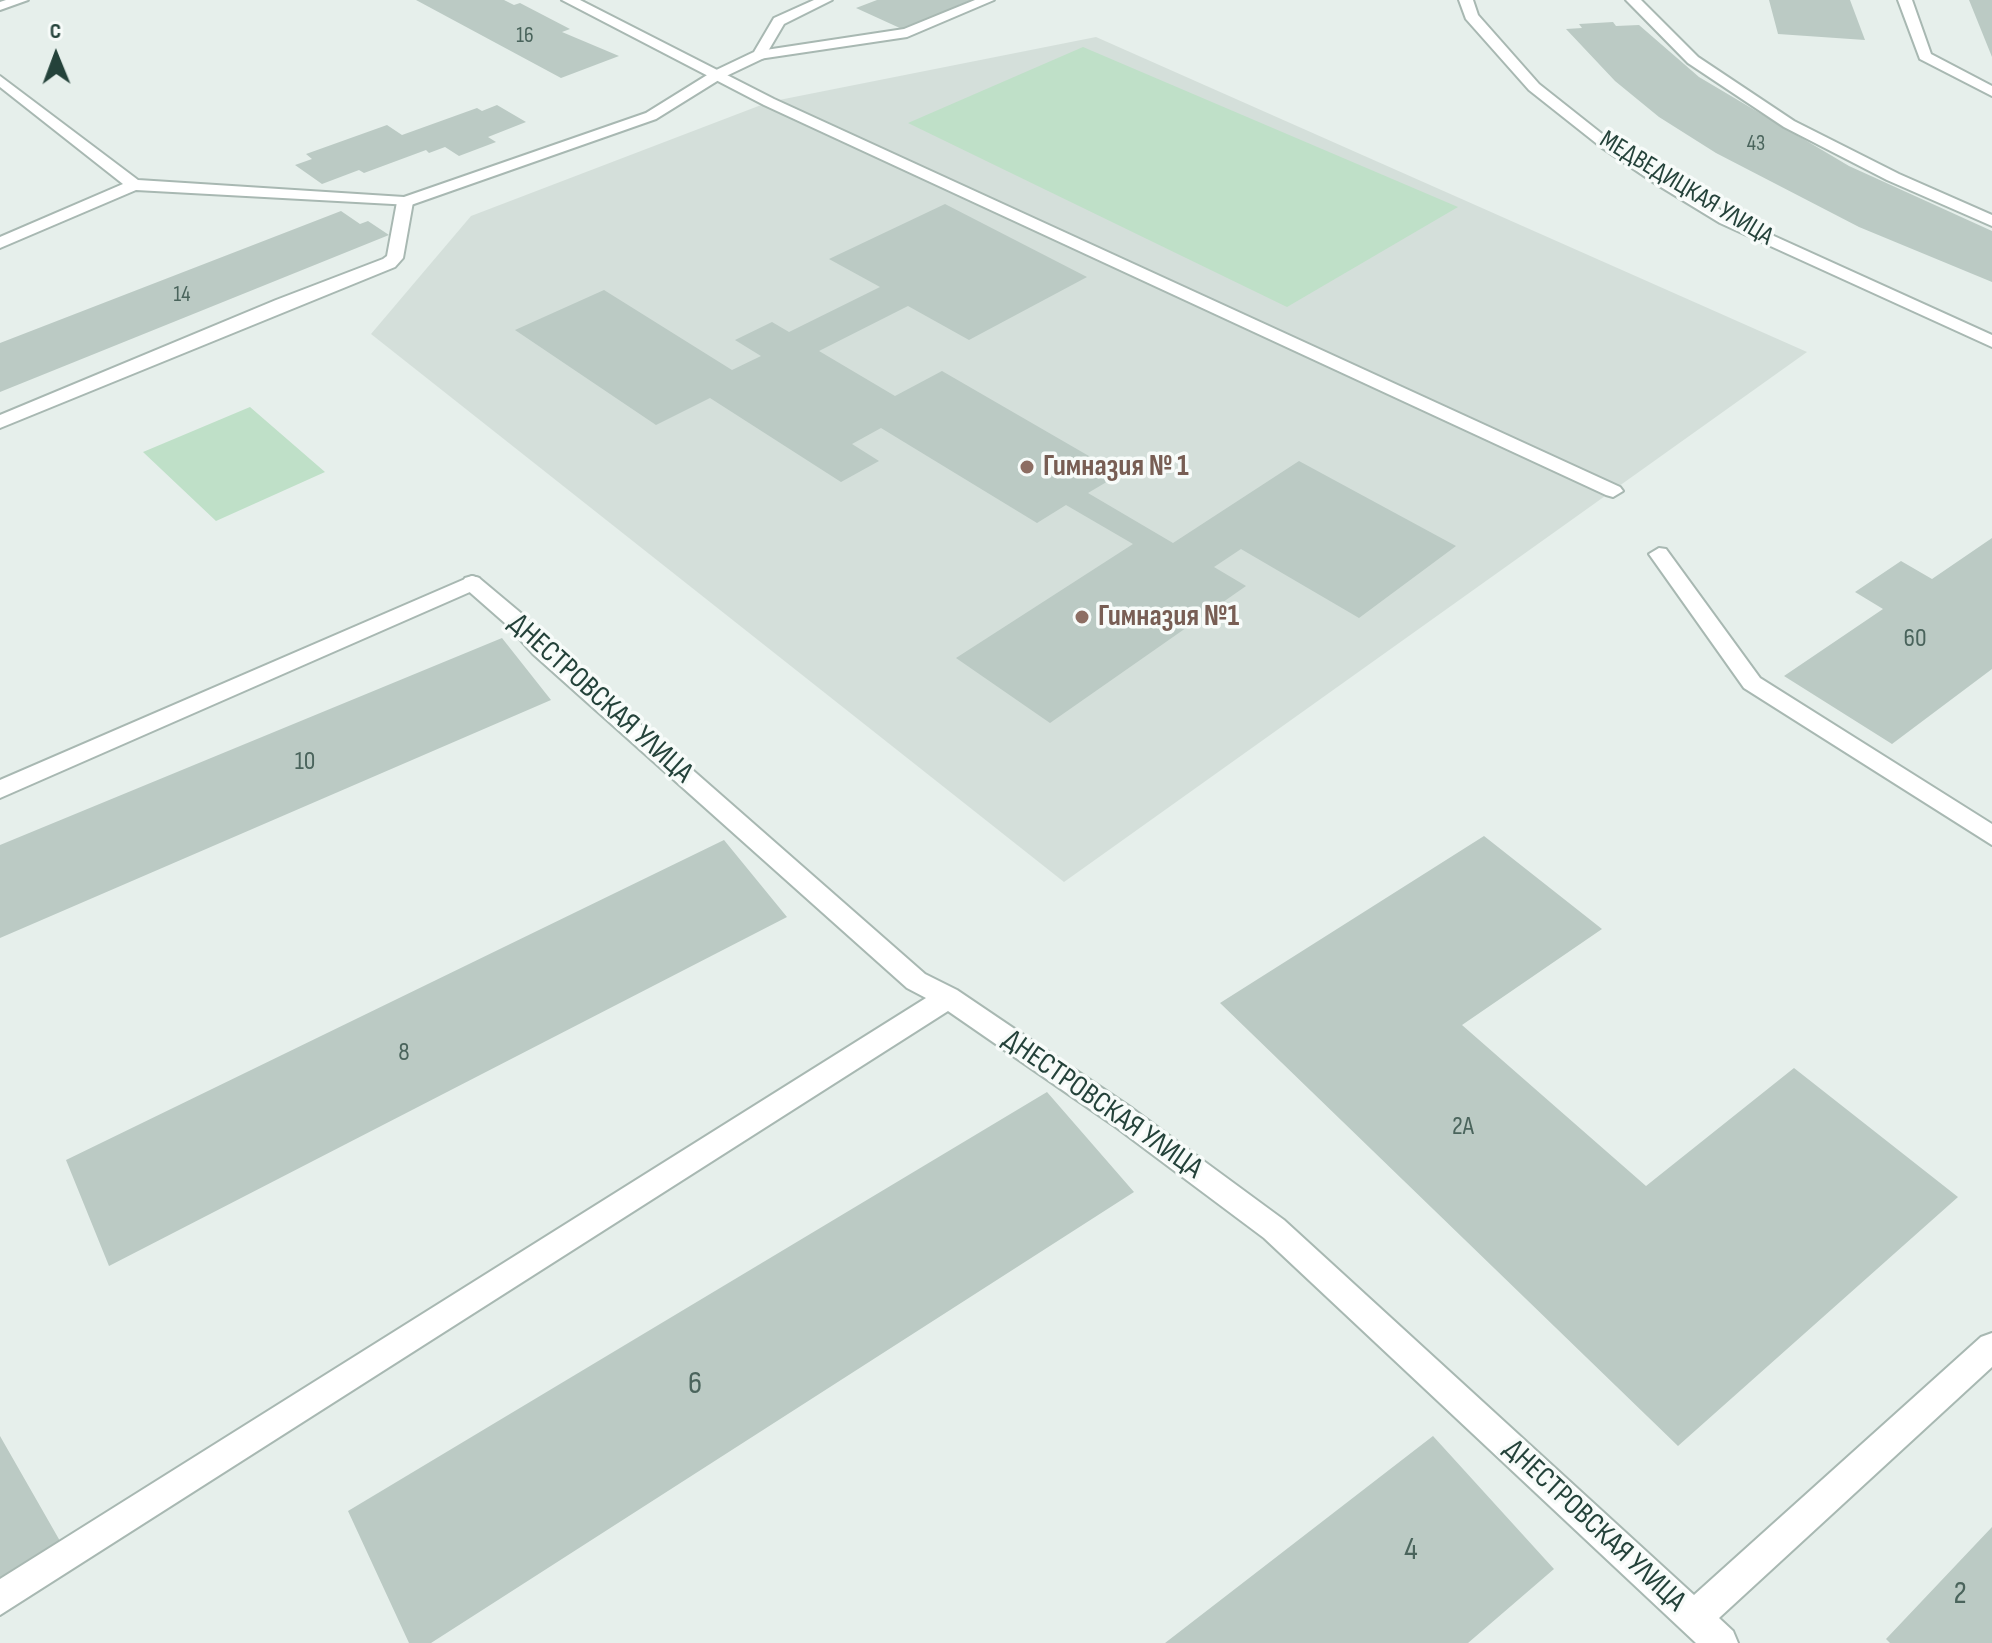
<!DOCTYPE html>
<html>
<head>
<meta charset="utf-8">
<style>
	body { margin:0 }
	#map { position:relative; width:1992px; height:1643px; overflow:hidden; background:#e6efeb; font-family:"Sofia Sans Condensed",sans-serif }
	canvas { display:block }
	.north { position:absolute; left:16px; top:16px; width:80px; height:80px; -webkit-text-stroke:6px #f7fbf9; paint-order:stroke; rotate:359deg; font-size:22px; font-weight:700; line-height:32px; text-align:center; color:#24423a }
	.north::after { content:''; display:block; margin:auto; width:28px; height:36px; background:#24423a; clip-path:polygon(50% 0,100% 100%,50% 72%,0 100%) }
</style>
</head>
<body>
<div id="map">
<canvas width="1992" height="1643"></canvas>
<div class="north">С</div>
</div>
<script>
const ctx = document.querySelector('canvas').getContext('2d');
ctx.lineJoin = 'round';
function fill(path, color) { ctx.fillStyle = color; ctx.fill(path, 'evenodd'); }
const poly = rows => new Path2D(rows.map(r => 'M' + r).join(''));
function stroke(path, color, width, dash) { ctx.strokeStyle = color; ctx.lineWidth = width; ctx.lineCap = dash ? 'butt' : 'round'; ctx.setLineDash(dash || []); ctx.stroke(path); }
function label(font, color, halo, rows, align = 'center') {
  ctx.font = font + ' "Sofia Sans Condensed",sans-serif'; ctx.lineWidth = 7; ctx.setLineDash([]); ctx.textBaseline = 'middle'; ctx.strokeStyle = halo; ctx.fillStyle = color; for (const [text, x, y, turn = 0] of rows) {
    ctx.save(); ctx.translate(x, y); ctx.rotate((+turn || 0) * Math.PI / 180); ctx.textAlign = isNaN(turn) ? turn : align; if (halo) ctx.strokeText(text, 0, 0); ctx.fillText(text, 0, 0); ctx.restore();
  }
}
fill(poly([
	[1096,37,1807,352,1064,882,371,334,471,216,769,102]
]), '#d4dfda');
fill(poly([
	[1083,47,1458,207,1287,307,908,123],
	[250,407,325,472,216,521,143,452]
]), '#bfe0c8');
fill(poly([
	[416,0,504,0,514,5,520,3,570,29,562,32,619,56,561,78],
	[877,0,971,0,902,29,856,8],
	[1769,0,1850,0,1865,40,1778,34],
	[1969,0,1992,0,1992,57],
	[1613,22,1616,26,1639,25,1699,77,1849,166,1992,231,1992,282,1859,227,1716,153,1659,117,1615,81,1566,29,1582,28,1579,24],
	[497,105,526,122,488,137,496,142,459,156,445,147,429,153,426,150,364,173,359,170,322,184,295,165,312,159,306,154,387,125,402,135,477,108,482,111],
	[945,204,1087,277,969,340,908,306,819,351,895,396,942,371,1120,474,1088,493,1173,543,1299,461,1456,546,1359,618,1241,549,1214,567,1246,586,1050,723,956,658,1133,544,1066,505,1037,523,881,428,852,444,879,461,841,482,710,398,656,425,515,330,604,290,732,370,761,356,735,340,772,322,789,332,880,287,829,259],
	[341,211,360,224,368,221,389,235,0,392,0,343],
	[1992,538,1992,669,1892,744,1784,676,1883,609,1855,592,1901,561,1932,579],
	[502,638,551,700,0,938,0,845],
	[1484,836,1602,929,1462,1025,1646,1186,1794,1068,1958,1197,1678,1446,1220,1003],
	[724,840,787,917,109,1266,66,1160],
	[1047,1092,1134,1192,431,1643,409,1643,348,1511],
	[0,1436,60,1541,0,1584],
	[1433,1436,1554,1569,1468,1643,1165,1643],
	[1992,1527,1992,1643,1890,1643,1886,1639]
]), '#bbcac4');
const lane = poly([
	[562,0,580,0,774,99,1620,487,1623,491,1613,497,1606,495,764,105,562,0],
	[975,0,994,0,907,37,759,59,752,55,759,51,904,29,975,0],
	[405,197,413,202,403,258,395,267,0,428,0,415,276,300,383,259,387,256,397,202,405,197],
	[1659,548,1666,549,1760,678,1992,824,1992,845,1744,688,1649,554,1659,548],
	[472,576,479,578,482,583,479,588,0,798,0,780,472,576]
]);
const street = poly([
	[6,0,28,0,0,10,0,2,6,0],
	[814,0,832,0,784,24,764,58,722,78,656,119,411,205,136,190,0,248,0,237,123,184,0,87,0,76,138,180,404,197,646,113,712,72,754,52,774,18,814,0],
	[1459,0,1473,0,1478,15,1539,84,1611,141,1668,178,1732,217,1992,335,1992,347,1720,223,1656,184,1601,147,1529,90,1466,19,1459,0],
	[1626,0,1641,0,1698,57,1794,121,1899,174,1992,215,1992,226,1887,180,1784,127,1688,63,1626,0],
	[1898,0,1912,0,1931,54,1992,86,1992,96,1920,59,1898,0],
	[472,576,479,578,522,614,549,644,925,974,957,990,1133,1109,1284,1220,1694,1595,1981,1337,1992,1333,1992,1367,1719,1618,1733,1631,1738,1643,1696,1643,1264,1238,1113,1125,948,1011,0,1615,0,1579,926,998,907,988,533,654,506,624,465,588,462,583,465,578,472,576]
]);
stroke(lane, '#a8b8b2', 4);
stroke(street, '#a8b8b2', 4);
fill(lane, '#fff');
fill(street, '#fff');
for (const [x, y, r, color] of [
	[1027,467,8,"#8d6e63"],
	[1082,617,8,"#8d6e63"]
]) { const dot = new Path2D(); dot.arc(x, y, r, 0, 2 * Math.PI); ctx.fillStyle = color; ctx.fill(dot); stroke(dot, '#f7fbf9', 3); }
label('22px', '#4a645c', null, [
	["16",525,36],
	["43",1756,144],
	["14",182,295]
]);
label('26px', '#24423a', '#f7fbf9', [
	["МЕДВЕДИЦКАЯ УЛИЦА",1686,189,31]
]);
label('26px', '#4a645c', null, [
	["60",1915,639],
	["10",305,762],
	["8",404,1053],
	["2А",1463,1127]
]);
label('bold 30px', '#785e54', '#f7fbf9', [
	["Гимназия № 1",1043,467],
	["Гимназия №1",1098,617]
], 'left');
label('30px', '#24423a', '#f7fbf9', [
	["ДНЕСТРОВСКАЯ УЛИЦА",600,699,42],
	["ДНЕСТРОВСКАЯ УЛИЦА",1102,1105,35],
	["ДНЕСТРОВСКАЯ УЛИЦА",1594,1526,43]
]);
label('32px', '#4a645c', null, [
	["6",695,1385],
	["4",1411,1551],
	["2",1960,1595]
]);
</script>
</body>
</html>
